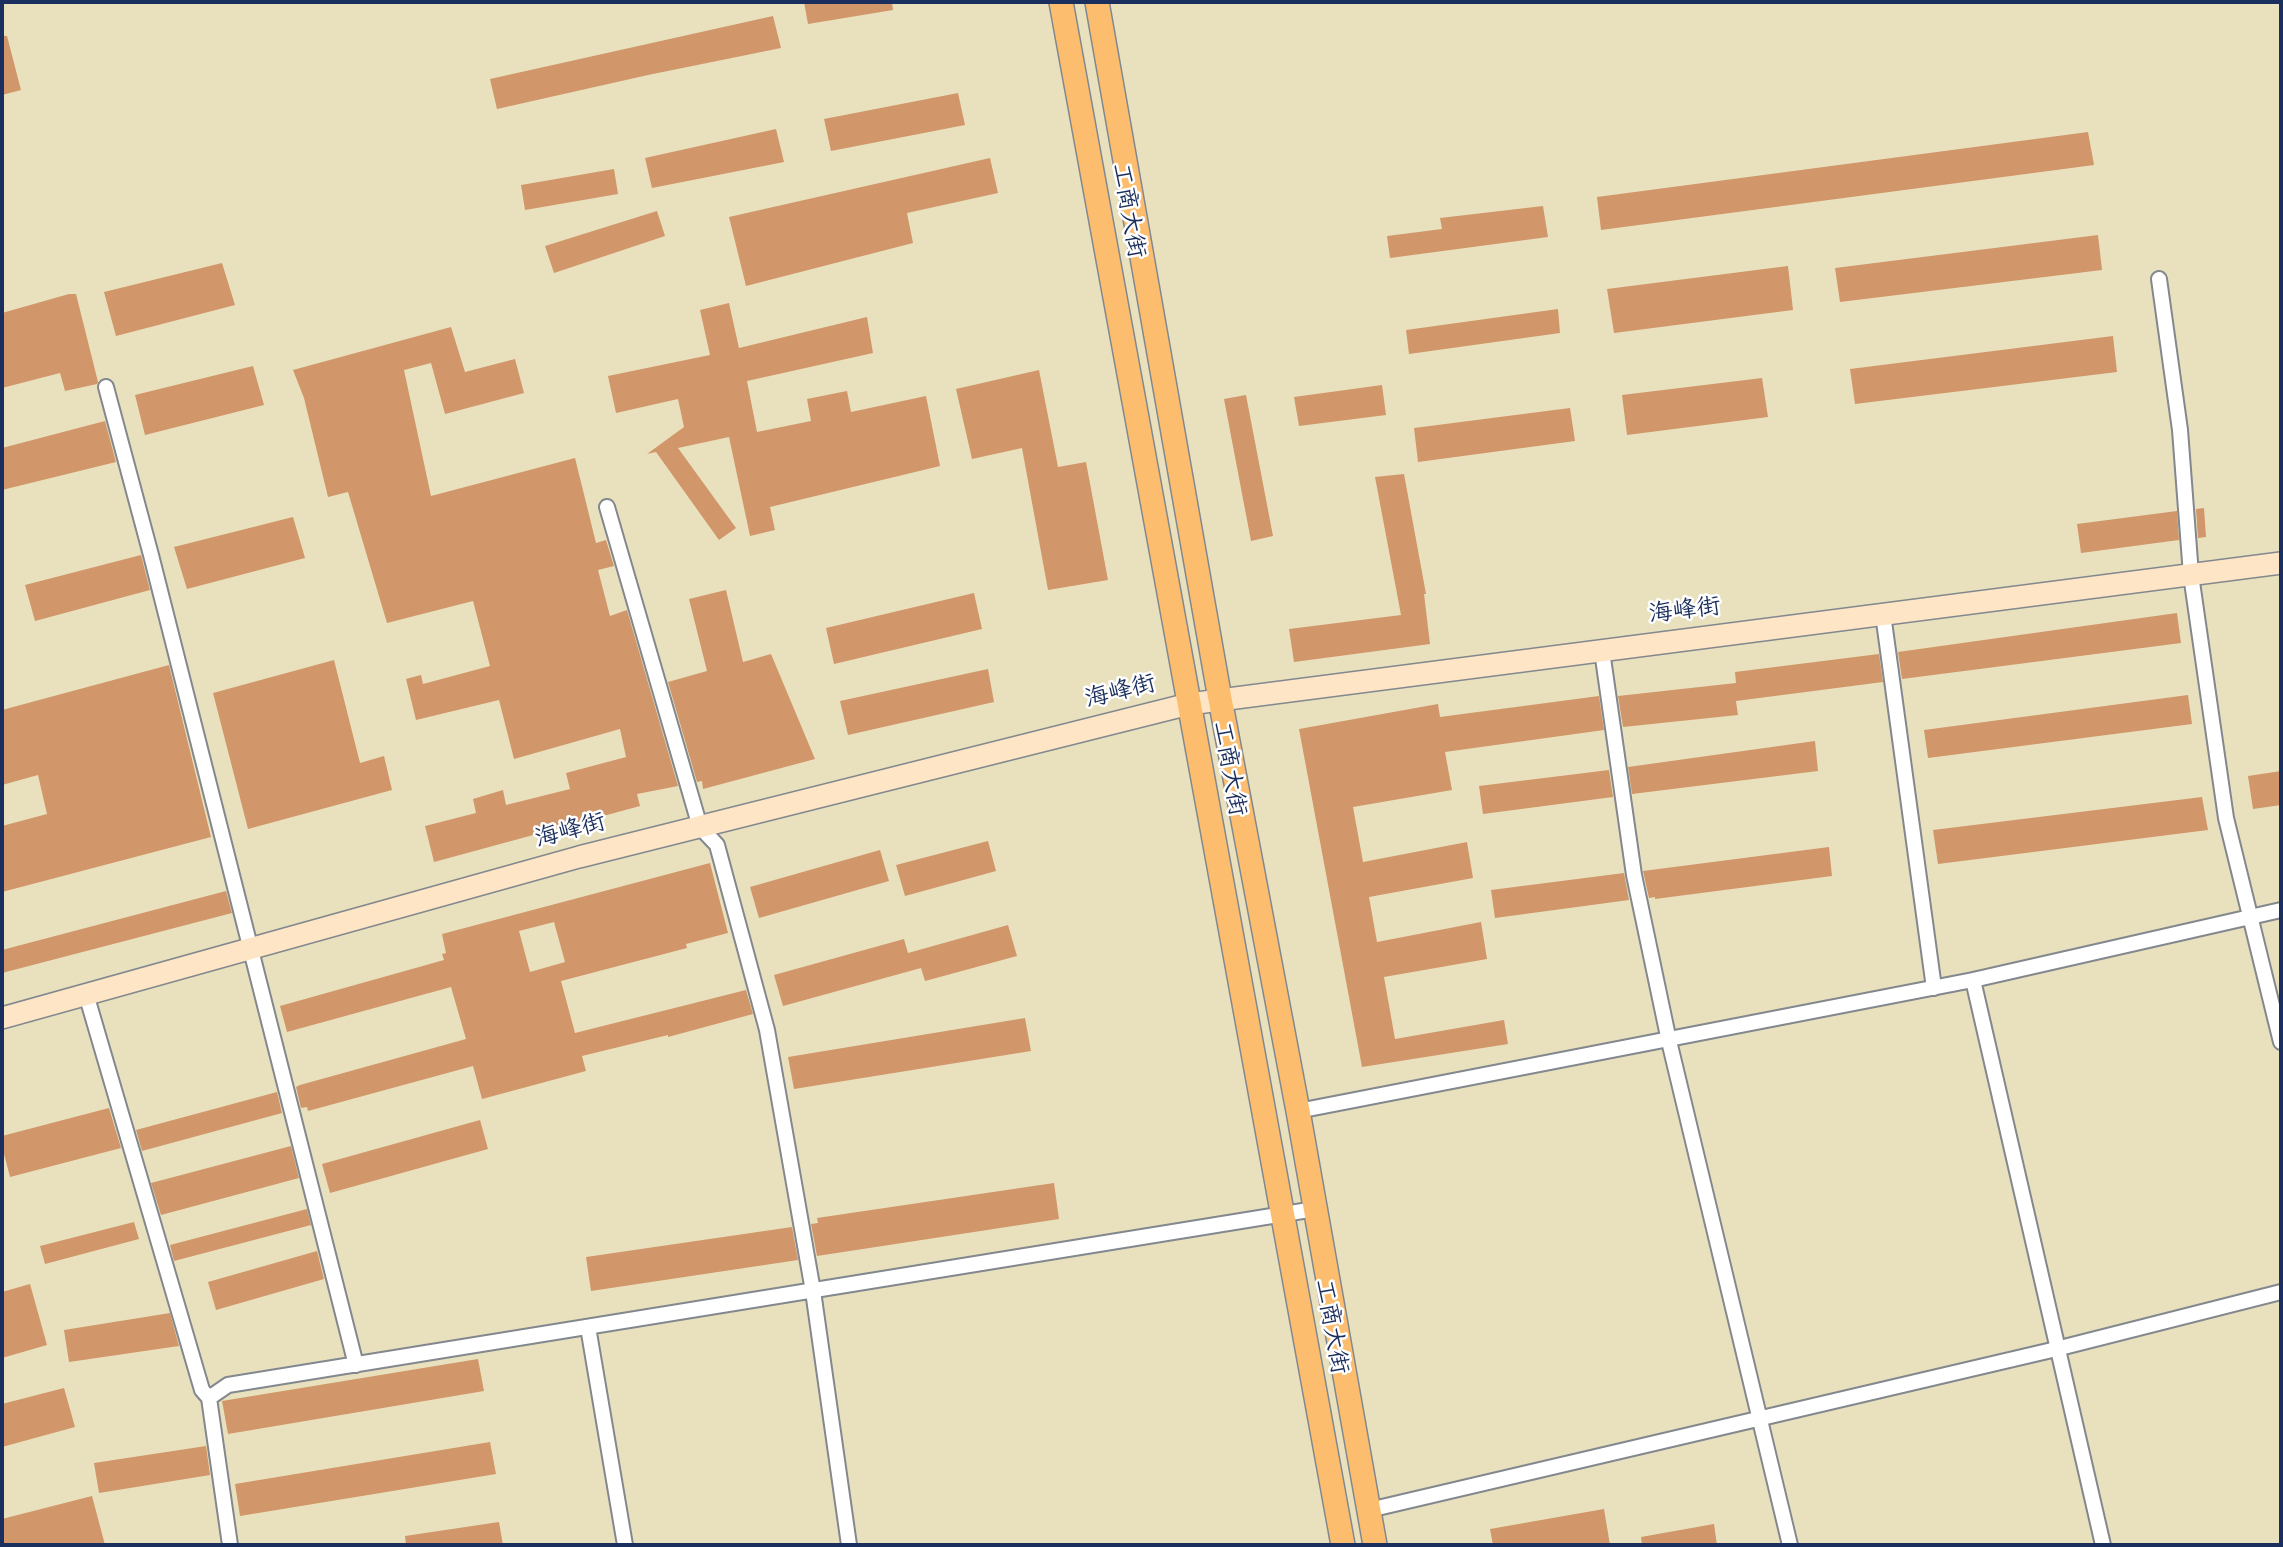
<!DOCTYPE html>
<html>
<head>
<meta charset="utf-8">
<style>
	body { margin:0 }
	#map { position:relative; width:2283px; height:1547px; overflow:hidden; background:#e9e1be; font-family:"Indie Flower",sans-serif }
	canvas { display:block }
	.frame { position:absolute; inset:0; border:4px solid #1b2f5e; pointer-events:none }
</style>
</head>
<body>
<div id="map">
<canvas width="2283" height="1547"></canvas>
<div class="frame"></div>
</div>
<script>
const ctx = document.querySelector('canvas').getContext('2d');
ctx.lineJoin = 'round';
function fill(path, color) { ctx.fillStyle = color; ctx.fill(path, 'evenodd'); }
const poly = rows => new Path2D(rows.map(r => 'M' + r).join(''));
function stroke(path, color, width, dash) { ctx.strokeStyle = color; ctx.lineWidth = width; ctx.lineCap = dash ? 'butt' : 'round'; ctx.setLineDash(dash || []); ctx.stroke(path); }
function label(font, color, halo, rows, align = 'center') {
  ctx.font = font + ' "Indie Flower","LXGW WenKai TC",sans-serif'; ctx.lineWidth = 5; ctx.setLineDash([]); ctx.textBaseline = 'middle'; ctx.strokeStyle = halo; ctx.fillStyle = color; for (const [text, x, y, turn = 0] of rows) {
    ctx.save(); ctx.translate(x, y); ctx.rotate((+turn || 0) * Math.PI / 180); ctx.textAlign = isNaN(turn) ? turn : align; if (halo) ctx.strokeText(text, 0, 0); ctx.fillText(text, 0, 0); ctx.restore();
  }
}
fill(poly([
	[804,2,892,2,893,10,808,24],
	[773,16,781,48,648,75,497,109,490,79],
	[2,36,7,36,21,90,2,95],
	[958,93,965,125,831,151,824,119],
	[776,129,784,162,652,188,645,158],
	[2088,132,2094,165,1601,230,1597,197],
	[990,158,998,193,907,213,913,243,746,286,729,217],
	[614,169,618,194,525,210,521,185],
	[1543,206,1548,237,1390,258,1387,236,1442,229,1440,218],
	[657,211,665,236,554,273,545,246],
	[2098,235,2102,270,1840,302,1835,268],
	[222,263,235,305,116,336,104,292],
	[1788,266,1793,310,1614,333,1607,289],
	[69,294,76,294,98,382,97,384,65,391,60,373,2,388,2,313],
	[729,303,739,348,867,317,873,353,747,381,757,432,811,421,807,399,847,391,851,412,926,396,940,466,770,507,775,530,750,536,729,437,678,448,736,528,719,540,656,452,647,454,684,427,678,399,616,413,608,376,710,355,700,310],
	[1558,309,1560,333,1409,354,1406,330],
	[451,327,465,372,515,359,524,393,445,414,431,363,404,370,431,496,575,458,596,543,606,540,614,566,598,570,610,616,627,610,678,786,637,794,640,806,434,862,425,826,476,813,473,799,503,790,506,805,570,789,566,773,626,757,620,729,514,759,499,700,416,720,406,679,421,675,423,684,490,666,473,601,387,623,348,492,328,497,304,398,293,370],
	[2113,336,2117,372,1855,404,1850,369],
	[253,366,264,405,145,435,135,395],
	[1039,370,1058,467,1086,462,1108,580,1048,590,1022,448,972,459,956,389],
	[1762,378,1768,417,1627,435,1622,395],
	[1382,385,1386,415,1299,426,1294,397],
	[1246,395,1273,536,1251,541,1224,399],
	[1570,408,1575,441,1418,462,1414,428],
	[105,421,116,462,2,490,2,448],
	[1404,474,1426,594,1424,594,1430,644,1294,662,1289,629,1401,615,1375,477],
	[2204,508,2206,537,2198,538,2196,509],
	[2177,511,2179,540,2081,553,2077,524],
	[293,517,305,558,187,589,174,547],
	[141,555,150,590,35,621,25,585],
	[726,590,743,662,771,654,815,759,703,789,702,781,697,782,668,682,707,671,689,599],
	[974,593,982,629,834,664,826,628],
	[2177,613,2181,643,1902,679,1898,652],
	[1879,654,1883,682,1736,701,1738,715,1623,727,1618,696,1736,683,1735,672],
	[334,660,360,763,384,756,392,790,248,829,213,693],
	[169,665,211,837,2,892,2,826,47,814,38,775,2,785,2,710],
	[988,669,994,702,848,735,840,701],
	[2188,695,2192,724,1928,758,1924,730],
	[1599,696,1604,730,1445,752,1452,790,1353,807,1363,862,1467,842,1473,878,1369,897,1377,942,1481,922,1487,959,1384,977,1395,1039,1504,1020,1508,1044,1362,1067,1299,729,1438,704,1440,717],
	[1815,741,1818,771,1632,794,1628,767],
	[1609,770,1613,797,1483,814,1479,786],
	[2281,771,2281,805,2253,809,2248,776],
	[2202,797,2208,830,1938,864,1933,830],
	[988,841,996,871,905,896,896,865],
	[1829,847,1832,876,1655,899,1655,897,1649,898,1643,871],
	[880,850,889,881,759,918,750,887],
	[710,863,728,933,686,944,687,948,561,981,575,1033,746,990,753,1014,668,1037,668,1035,582,1056,586,1071,482,1099,473,1066,308,1111,307,1107,301,1108,296,1087,300,1085,466,1039,451,987,287,1032,280,1006,444,960,442,954,446,953,442,934],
	[554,922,565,962,530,972,519,931],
	[1624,873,1629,900,1495,918,1491,890],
	[226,891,232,913,2,973,2,950],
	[1008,925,1017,956,925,981,921,968,783,1006,774,975,904,939,908,953],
	[1025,1018,1031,1051,794,1089,788,1057],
	[277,1092,282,1113,142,1151,136,1130],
	[109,1108,121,1148,10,1177,2,1146,2,1136],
	[480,1120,488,1149,330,1193,322,1164],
	[291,1146,299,1178,161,1215,151,1183],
	[1054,1183,1059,1219,817,1256,811,1224,818,1223,817,1218],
	[307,1209,311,1225,174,1261,170,1245],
	[134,1222,139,1239,45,1264,40,1246],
	[792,1227,798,1260,591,1291,586,1257],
	[317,1251,324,1279,216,1310,208,1282],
	[30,1284,47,1345,2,1358,2,1292],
	[170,1313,179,1346,69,1362,64,1330],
	[478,1359,484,1391,228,1434,222,1401],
	[64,1388,75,1427,2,1447,2,1404],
	[490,1442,496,1474,240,1516,235,1484],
	[206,1446,210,1475,99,1493,94,1463],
	[92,1496,105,1545,2,1545,2,1519],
	[1604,1509,1610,1545,1493,1545,1490,1529],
	[499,1522,503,1545,406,1545,405,1536],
	[1714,1524,1717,1545,1642,1545,1641,1537]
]), '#d19669');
const street = poly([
	[2159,279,2180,430,2191,575,2226,818,2281,1042],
	[106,387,151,555,356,1365],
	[607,507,700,827,717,845,767,1030,813,1291,849,1545],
	[1883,614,1934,988],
	[1602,651,1634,875,1669,1041,1790,1545],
	[1973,980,2103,1545],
	[86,994,202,1390,209,1398,230,1545],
	[1298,1111,1973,980,2281,910],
	[588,1327,625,1545],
	[209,1398,228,1385,1315,1209],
	[1369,1510,2052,1350,2281,1292]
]);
const secondary = poly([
	[2,1018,579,857,1189,704,2281,563]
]);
const primary = poly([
	[1061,2,1343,1545],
	[1097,2,1220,699,1298,1111,1375,1545]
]);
stroke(street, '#82888e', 18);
stroke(secondary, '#82888e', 24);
stroke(primary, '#82888e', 26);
stroke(street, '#fff', 14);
stroke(secondary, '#fee5c5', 21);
stroke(primary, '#fcbd6e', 23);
label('24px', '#1b2f5e', '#fff', [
	["工商大街",1126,211,80],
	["海峰街",1685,613,-7],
	["海峰街",1121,694,-14],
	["工商大街",1227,769,80],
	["海峰街",571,833,-15],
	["工商大街",1329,1327,80]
]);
</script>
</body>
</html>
